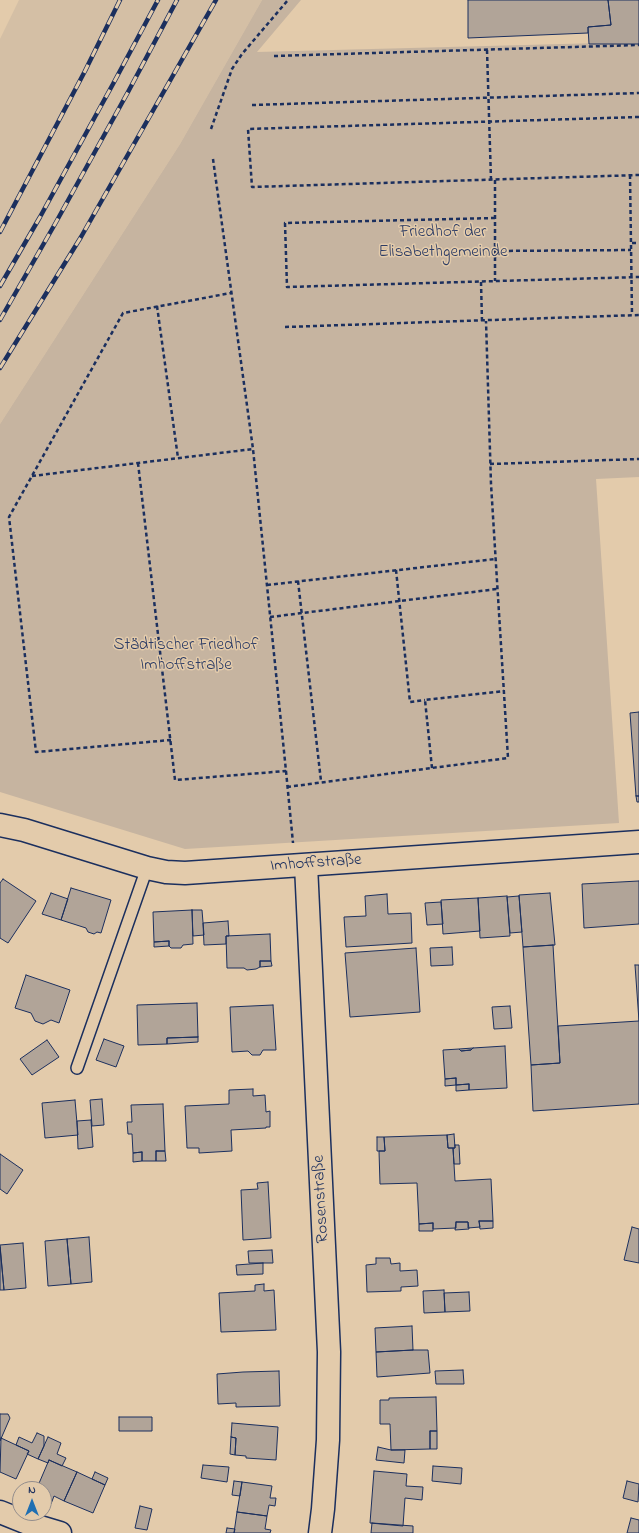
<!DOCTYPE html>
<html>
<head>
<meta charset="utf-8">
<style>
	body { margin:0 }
	#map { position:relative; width:639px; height:1533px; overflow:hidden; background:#e3cbab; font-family:"Indie Flower",sans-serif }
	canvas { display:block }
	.north { position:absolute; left:12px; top:1481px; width:40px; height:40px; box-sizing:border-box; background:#e3cbab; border:1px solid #938d8c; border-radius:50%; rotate:0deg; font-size:11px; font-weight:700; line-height:16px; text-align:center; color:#1b2f5e }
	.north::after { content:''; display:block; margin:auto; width:14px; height:18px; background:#1f6fb2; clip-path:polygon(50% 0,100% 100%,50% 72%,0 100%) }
</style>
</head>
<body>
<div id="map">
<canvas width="639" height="1533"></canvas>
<div class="north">N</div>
</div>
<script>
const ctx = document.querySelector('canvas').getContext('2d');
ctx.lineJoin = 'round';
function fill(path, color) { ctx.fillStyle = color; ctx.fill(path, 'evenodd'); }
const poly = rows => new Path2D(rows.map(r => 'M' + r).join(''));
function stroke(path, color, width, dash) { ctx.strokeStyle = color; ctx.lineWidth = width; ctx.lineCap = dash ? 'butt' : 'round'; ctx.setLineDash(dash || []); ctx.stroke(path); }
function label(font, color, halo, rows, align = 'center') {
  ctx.font = font + ' "Indie Flower",sans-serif'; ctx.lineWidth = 3; ctx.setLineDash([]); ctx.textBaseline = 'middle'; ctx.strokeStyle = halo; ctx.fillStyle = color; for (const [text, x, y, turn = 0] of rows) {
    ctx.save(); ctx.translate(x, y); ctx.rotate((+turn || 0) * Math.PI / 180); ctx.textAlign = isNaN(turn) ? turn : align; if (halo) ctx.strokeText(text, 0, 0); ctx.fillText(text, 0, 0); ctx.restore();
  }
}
fill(poly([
	[19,0,262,0,180,144,0,424,0,39]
]), '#d4bfa5');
fill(poly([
	[262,0,301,0,257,52,639,42,639,477,596,479,619,823,185,849,0,792,0,424,180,144]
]), '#c6b4a0');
const building = poly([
	[468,0,608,0,611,25,588,27,588,33,468,38,468,0],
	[608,0,639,0,639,44,589,44,588,27,611,25,608,0],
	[639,712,639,796,636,796,630,713,639,712],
	[636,796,639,796,639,802,637,802,636,796],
	[3,879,36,901,8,943,0,938,0,883,3,879],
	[639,881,639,924,584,928,582,884,639,881],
	[71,888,111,900,101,933,97,932,94,934,88,932,86,928,61,920,71,888],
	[51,893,68,899,61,920,42,914,51,893],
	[550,893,555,945,523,947,519,895,550,893],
	[387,894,388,914,411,913,412,943,346,947,344,917,366,916,365,896,387,894],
	[507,896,510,936,480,938,478,898,507,896],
	[519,896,522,932,510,933,507,897,519,896],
	[478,898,480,931,443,934,441,900,478,898],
	[441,902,443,924,427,925,425,903,441,902],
	[192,910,193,944,183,945,181,948,171,948,169,946,169,941,154,942,153,912,192,910],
	[192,910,202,910,204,935,193,936,192,910],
	[228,921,229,936,226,936,226,944,204,945,203,923,228,921],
	[270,934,271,961,260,961,260,967,256,969,247,970,244,968,227,968,226,936,270,934],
	[169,941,169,946,154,947,154,942,169,941],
	[553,945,560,1063,531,1065,523,947,553,945],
	[452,947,453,965,431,966,430,948,452,947],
	[416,948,420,1012,350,1017,345,953,416,948],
	[260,961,271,961,272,966,260,967,260,961],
	[635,965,639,965,639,1104,533,1111,531,1065,560,1063,558,1026,639,1021,635,965],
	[26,975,70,990,59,1023,51,1020,43,1024,35,1021,31,1013,15,1008,26,975],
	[197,1003,198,1037,167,1038,167,1044,138,1045,137,1005,197,1003],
	[273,1005,276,1050,263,1050,260,1055,252,1055,248,1051,232,1052,230,1007,273,1005],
	[510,1006,512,1028,494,1029,492,1007,510,1006],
	[198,1037,198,1042,167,1044,167,1038,198,1037],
	[104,1039,124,1046,116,1067,96,1060,104,1039],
	[47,1040,59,1057,32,1075,20,1059,47,1040],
	[505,1046,507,1088,469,1090,469,1084,456,1085,456,1078,445,1079,443,1050,459,1049,461,1051,471,1050,473,1048,505,1046],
	[473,1048,471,1050,461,1051,459,1049,473,1048],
	[456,1078,456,1085,445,1086,445,1079,456,1078],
	[469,1084,469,1090,456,1091,456,1085,469,1084],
	[253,1089,253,1096,265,1095,266,1112,270,1111,270,1127,266,1127,266,1128,231,1130,232,1151,199,1153,199,1148,187,1148,185,1106,229,1104,229,1090,253,1089],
	[102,1099,104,1125,92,1126,90,1100,102,1099],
	[75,1100,78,1135,45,1138,42,1103,75,1100],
	[163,1104,165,1151,156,1151,156,1161,142,1161,142,1152,133,1153,132,1134,128,1134,127,1122,132,1122,131,1105,163,1104],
	[91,1120,93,1147,78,1149,77,1121,91,1120],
	[454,1134,455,1148,448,1148,447,1135,454,1134],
	[447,1135,448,1148,453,1148,455,1181,491,1179,493,1221,479,1221,480,1227,468,1228,468,1222,456,1222,456,1228,433,1229,433,1223,419,1224,417,1183,380,1184,379,1151,385,1151,384,1137,447,1135],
	[377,1137,384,1137,385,1151,377,1151,377,1137],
	[455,1145,459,1145,460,1164,454,1164,453,1148,455,1148,455,1145],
	[156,1151,165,1151,166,1161,156,1161,156,1151],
	[142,1152,142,1161,133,1162,133,1153,142,1152],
	[0,1154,23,1170,7,1194,0,1189,0,1154],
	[268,1182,271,1238,243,1240,241,1190,258,1189,257,1183,268,1182],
	[479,1221,493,1221,493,1228,480,1229,479,1221],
	[456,1222,468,1222,469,1229,455,1230,456,1222],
	[433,1223,433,1231,419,1231,419,1224,433,1223],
	[632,1227,639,1229,639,1263,624,1260,632,1227],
	[89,1237,92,1282,71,1284,67,1239,89,1237],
	[67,1239,71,1284,48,1286,45,1241,67,1239],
	[23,1243,26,1288,4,1290,0,1245,23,1243],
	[0,1247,4,1290,0,1290,0,1247],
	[272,1250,273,1263,249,1263,248,1251,272,1250],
	[376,1258,390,1258,391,1264,400,1263,400,1271,417,1270,418,1286,401,1287,401,1291,367,1292,366,1265,376,1264,376,1258],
	[263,1263,263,1274,237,1275,236,1265,263,1263],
	[264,1284,264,1291,274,1290,276,1330,221,1332,219,1293,255,1291,255,1285,264,1284],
	[444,1290,445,1312,424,1313,423,1291,444,1290],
	[469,1292,470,1311,445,1312,444,1293,469,1292],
	[412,1326,413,1350,376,1352,375,1328,412,1326],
	[413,1350,428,1350,430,1373,377,1377,376,1352,413,1350],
	[463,1370,464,1384,436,1384,435,1371,463,1370],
	[279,1371,280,1406,236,1407,236,1403,218,1404,217,1374,243,1372,279,1371],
	[436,1397,437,1431,430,1431,430,1449,391,1450,390,1424,380,1424,380,1400,389,1400,389,1398,436,1397],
	[0,1414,8,1414,10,1418,0,1441,0,1414],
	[119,1417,152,1417,152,1431,119,1431,119,1417],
	[232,1423,278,1427,276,1460,246,1458,246,1456,235,1455,236,1438,231,1437,232,1423],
	[430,1431,437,1431,437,1449,430,1449,430,1431],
	[37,1433,44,1436,44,1446,38,1459,27,1454,29,1451,16,1445,19,1437,32,1443,37,1433],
	[48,1437,61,1443,57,1454,66,1458,62,1466,49,1460,48,1463,38,1459,48,1437],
	[231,1437,236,1438,235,1455,230,1454,231,1437],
	[1,1438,29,1451,16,1479,0,1472,1,1438],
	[378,1447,391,1450,405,1450,404,1463,376,1460,378,1447],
	[49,1460,77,1472,64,1501,54,1496,51,1504,44,1500,47,1493,44,1492,44,1489,37,1488,49,1460],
	[203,1465,229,1467,227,1482,201,1478,203,1465],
	[433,1466,462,1468,461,1484,432,1481,433,1466],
	[374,1471,407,1474,406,1486,423,1487,422,1500,405,1498,403,1526,370,1523,374,1471],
	[77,1472,105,1485,93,1513,64,1501,77,1472],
	[95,1472,108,1478,105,1485,92,1479,95,1472],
	[234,1481,242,1482,240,1496,232,1495,234,1481],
	[627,1481,639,1484,638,1502,623,1498,627,1481],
	[242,1482,272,1486,270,1498,276,1498,275,1506,269,1505,267,1516,237,1512,242,1482],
	[140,1506,152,1509,147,1530,135,1528,140,1506],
	[237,1512,267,1516,265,1529,271,1530,270,1533,234,1533,237,1512],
	[631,1518,639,1520,639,1533,627,1533,631,1518],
	[372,1523,413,1526,413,1533,371,1533,372,1523],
	[227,1528,235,1529,234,1533,226,1533,227,1528]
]);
fill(building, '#b1a498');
stroke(building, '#1b2f5e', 1);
const lane = poly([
	[77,1068,147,868]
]);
const street = poly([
	[0,825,24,830,147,868,166,872,185,873,639,842],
	[306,865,329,1352,328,1440,323,1509,320,1533],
	[0,1512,30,1524,60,1533]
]);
stroke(lane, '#1b2f5e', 14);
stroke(street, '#1b2f5e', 25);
stroke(poly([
	[487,50,491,180],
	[274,56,639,45],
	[252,105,639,93],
	[639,117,248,129,252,187,639,175],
	[211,129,232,69,242,54,288,0],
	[630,175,632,315],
	[495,180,495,281],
	[495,218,285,223,287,287,639,277],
	[632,243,639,243],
	[495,251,631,250],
	[481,282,482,321],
	[157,306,178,458],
	[285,327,639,315],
	[138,463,175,780,286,771,253,449,213,159],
	[490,464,639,459],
	[32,476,253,449],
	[396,570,410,702,425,700],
	[298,581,321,781],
	[267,585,495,559],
	[270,617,497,589],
	[171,740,36,752,9,517,123,313,231,293],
	[432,768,425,700,504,691],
	[286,771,293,843],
	[287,787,508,758,491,484,486,321]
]), '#1b2f5e', 2.5, [4, 3]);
stroke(lane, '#e3cbab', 11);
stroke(street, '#e3cbab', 22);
const rail = poly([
	[0,232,85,71,120,0],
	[0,286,40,217,113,84,158,0],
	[0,320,55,224,128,92,177,0],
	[0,368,81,237,216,0]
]);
stroke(rail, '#1b2f5e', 4.5);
stroke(rail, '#e3cbab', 3, [9]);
label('17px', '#2c3c65', '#e3cbab', [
	["Friedhof der",443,233],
	["Elisabethgemeinde",443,253],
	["Städtischer Friedhof",186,646],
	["Imhoffstraße",186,666]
]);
label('17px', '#1b2f5e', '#e3cbab', [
	["Imhoffstraße",316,864,-4],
	["Rosenstraße",322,1199,-93]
]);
</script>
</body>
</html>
